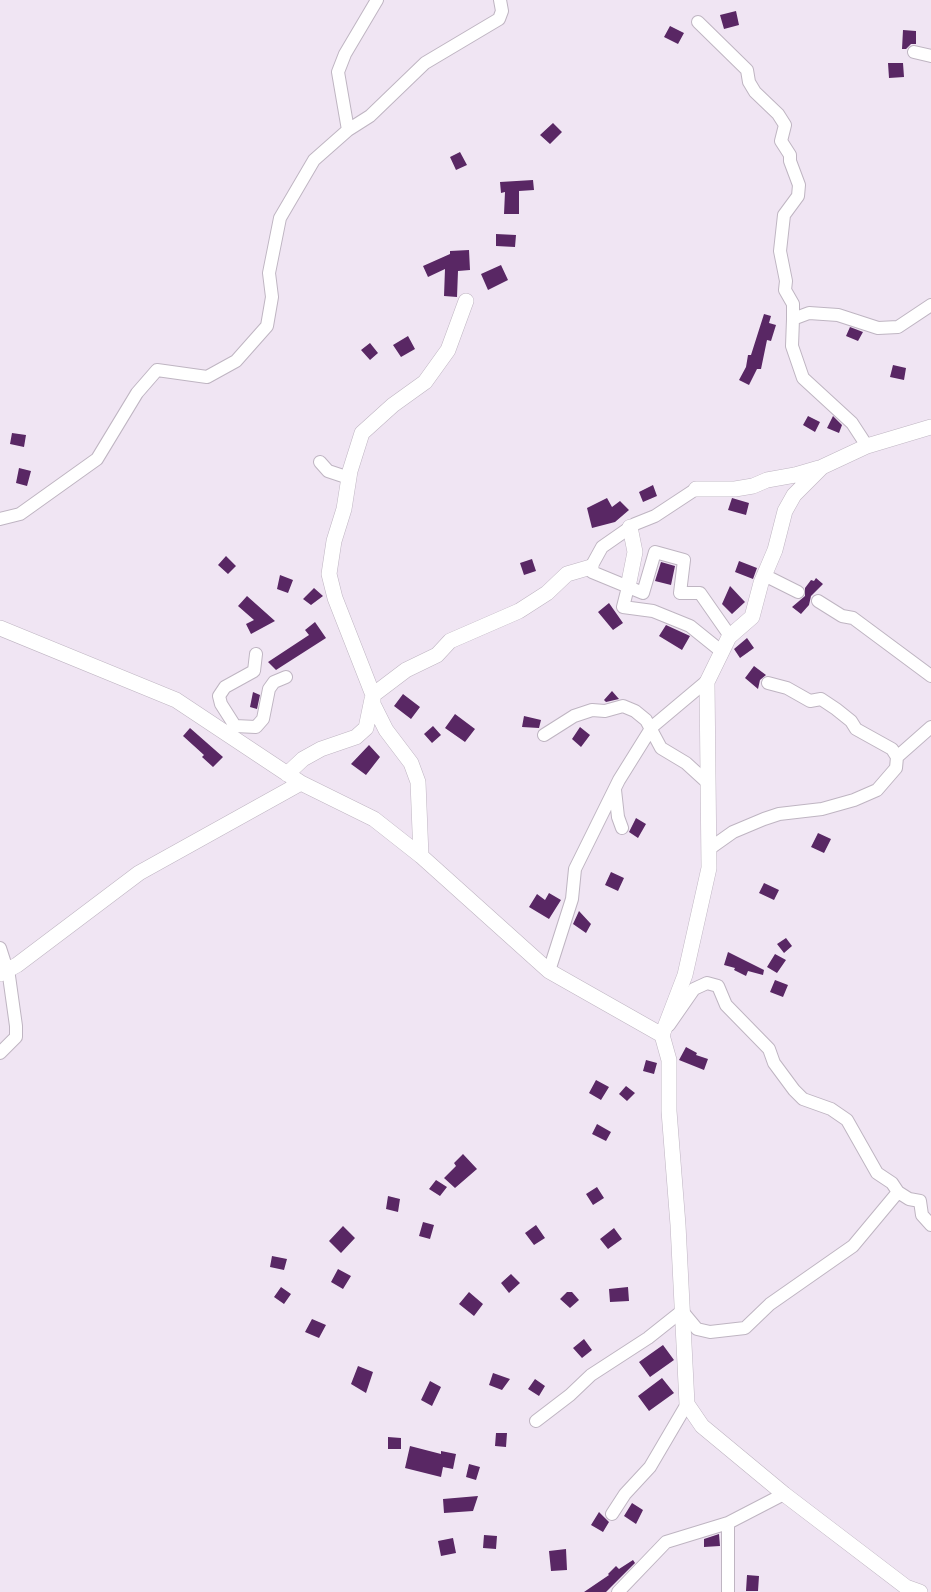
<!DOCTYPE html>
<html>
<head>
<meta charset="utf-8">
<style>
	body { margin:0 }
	canvas { display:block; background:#f0e5f3 }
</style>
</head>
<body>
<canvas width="931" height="1592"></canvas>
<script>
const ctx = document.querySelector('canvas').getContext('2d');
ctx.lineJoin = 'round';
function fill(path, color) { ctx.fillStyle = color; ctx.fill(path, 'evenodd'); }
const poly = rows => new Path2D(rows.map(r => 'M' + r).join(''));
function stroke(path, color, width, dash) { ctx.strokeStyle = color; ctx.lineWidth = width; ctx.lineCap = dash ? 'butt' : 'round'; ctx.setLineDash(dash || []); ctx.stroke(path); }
fill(poly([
	[736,11,739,25,724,29,720,15],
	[670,26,684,33,678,44,664,37],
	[903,30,916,31,916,44,911,44,906,49,902,49],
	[888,63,903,63,904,77,889,78],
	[553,123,562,132,550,144,540,135],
	[460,152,467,165,456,170,450,157],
	[533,180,534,190,519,191,519,214,504,214,505,192,501,193,500,182],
	[496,234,516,235,515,247,496,246],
	[469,250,470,270,458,271,457,297,444,296,445,269,428,277,423,266,450,254,450,251],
	[501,265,508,280,488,290,481,274],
	[764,314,771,316,769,323,776,325,771,341,767,340,761,369,757,369,749,385,739,380,746,367,748,355,751,355],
	[850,327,863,332,858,341,846,336],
	[408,336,415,349,401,357,393,345],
	[370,343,378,353,370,360,361,350],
	[893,365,906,368,904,380,890,377],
	[808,416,820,422,815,432,803,425],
	[833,416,842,425,839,433,827,428],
	[12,433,26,435,24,447,10,444],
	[19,468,31,471,27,486,16,483],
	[653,485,657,496,643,502,639,492],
	[607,498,612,507,620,501,629,510,615,522,592,528,587,508],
	[732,498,749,503,746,515,728,510],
	[226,556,236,566,228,574,218,565],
	[532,559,536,571,524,575,520,563],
	[739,561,757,568,753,579,735,572],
	[661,562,675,566,671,585,655,581],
	[280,575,293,580,288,593,277,589],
	[816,578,823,584,811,596,809,605,801,614,792,607,805,596,805,588,811,580,814,581],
	[730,586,745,602,732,614,722,604],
	[314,588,323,596,311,605,303,599],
	[247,596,275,621,251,634,246,624,254,620,238,606],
	[609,603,623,623,613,630,598,612],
	[315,622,326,638,276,670,268,662,309,635,305,630],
	[666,625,690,636,682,650,659,636],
	[747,638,754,648,740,658,734,649],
	[754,666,766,675,760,680,758,689,745,678],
	[612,691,619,699,606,702,604,700],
	[253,692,260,695,257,709,250,707],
	[403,694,420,707,411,719,394,706],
	[455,714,475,729,465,742,445,728],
	[524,716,541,720,539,728,522,727],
	[433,726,441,735,432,743,424,734],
	[580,727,590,735,581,747,572,739],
	[190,728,223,757,213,767,202,757,204,755,183,736],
	[369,745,380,757,366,775,351,764],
	[636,818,646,824,638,838,629,832],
	[818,833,831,839,824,853,811,847],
	[611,872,624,878,618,891,605,885],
	[764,883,779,890,774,900,759,893],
	[549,893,561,900,549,919,529,907,537,894,545,900],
	[579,911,591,924,586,933,573,924],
	[786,938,792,946,784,953,777,944],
	[728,952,764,970,763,975,748,971,746,976,734,970,735,968,724,965],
	[775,954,786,960,777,973,767,967],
	[775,980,788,985,783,997,770,992],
	[686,1047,697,1053,696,1055,708,1059,704,1070,679,1060],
	[646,1060,657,1063,654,1074,643,1071],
	[596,1080,609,1087,601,1100,589,1093],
	[626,1086,635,1093,627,1101,619,1094],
	[597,1124,611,1132,606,1141,592,1134],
	[463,1154,477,1169,455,1188,444,1178,456,1166,454,1163],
	[436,1180,447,1187,440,1196,429,1189],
	[597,1187,604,1198,593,1205,586,1194],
	[388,1196,400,1199,398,1212,386,1209],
	[423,1222,434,1225,430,1239,419,1236],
	[536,1225,545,1238,534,1245,525,1233],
	[343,1226,355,1238,341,1253,329,1241],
	[614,1228,622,1239,608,1249,600,1239],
	[272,1256,287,1259,284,1270,270,1267],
	[338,1269,351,1276,343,1289,331,1282],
	[511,1274,520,1283,509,1293,501,1283],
	[281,1287,291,1294,284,1304,274,1297],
	[628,1287,629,1301,610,1302,609,1289],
	[469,1292,483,1304,474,1316,459,1304],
	[567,1292,572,1292,579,1300,570,1308,560,1299],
	[312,1319,326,1325,319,1338,305,1332],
	[584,1339,592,1350,582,1358,573,1348],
	[663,1345,674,1360,650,1377,639,1362],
	[358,1366,373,1372,366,1393,351,1384],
	[493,1373,510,1379,502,1390,489,1385],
	[662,1378,674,1393,649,1411,638,1396],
	[535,1379,545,1386,539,1396,528,1389],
	[430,1381,441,1387,432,1406,421,1400],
	[496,1433,507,1433,506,1447,495,1446],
	[388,1437,401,1438,401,1449,388,1449],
	[410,1446,441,1454,441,1451,456,1454,453,1469,443,1467,441,1477,405,1468],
	[469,1464,480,1467,476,1480,466,1477],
	[478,1496,473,1511,444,1513,443,1499],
	[632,1503,643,1510,636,1524,624,1516],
	[599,1512,609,1522,603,1532,591,1525],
	[719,1534,720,1546,704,1547,704,1539],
	[484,1535,497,1536,496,1549,483,1548],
	[453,1538,456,1553,441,1556,438,1541],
	[566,1549,567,1570,551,1571,549,1551],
	[633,1560,635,1563,606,1592,584,1592,609,1575,608,1574,616,1566,619,1569],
	[747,1575,759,1576,758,1591,746,1591]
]), '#592764');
const minor = poly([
	[698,22,747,70,749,82,755,92,778,114,785,125,781,141,790,155,790,161,799,185,798,196,784,215,780,251,786,281,785,290,793,304,793,319],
	[914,52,931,56],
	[348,130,370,116,425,63,499,19,502,11,500,0],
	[867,446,852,423,803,378,792,346,793,319,809,313,838,315,878,328,898,327,931,305],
	[320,462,328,471,349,478],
	[696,489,655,516,635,524,602,547,591,567,592,572,643,593,655,552,684,560,680,593,700,593,730,636],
	[0,519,20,514,97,459,137,393,157,370,207,377,236,361,267,326,272,297,269,273,280,218,314,160,348,130,338,72,345,54,377,0],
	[764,575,798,592],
	[628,587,623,607,653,611,690,626,721,651],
	[818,601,842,616,853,618,931,676],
	[235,726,221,704,219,696,225,687,254,671,256,654],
	[230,730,235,726,256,727,263,719,269,689,274,682,286,677],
	[544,735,574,716,592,710,605,711,623,706,635,711,646,720,661,748,686,763,709,784],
	[897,757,931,727],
	[615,790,618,817,622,828],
	[709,849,733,832,764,819,779,814,822,809,854,800,877,790,896,768,897,757,892,749,856,729,851,721,836,709,821,699,810,701,787,688,768,683],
	[0,948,9,976,16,1026,16,1037,0,1053],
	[549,971,572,899,575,869,619,780,652,727,708,680],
	[669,1025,694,989,707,983,718,986,726,1005,769,1049,774,1063,794,1090,803,1099,831,1109,847,1120,877,1173,892,1183,898,1192,909,1199,920,1201,922,1215,931,1225],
	[536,1421,570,1395,591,1375,648,1338,682,1311,697,1329,710,1332,745,1328,770,1304,853,1246,898,1192],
	[612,1514,625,1494,650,1467,687,1404],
	[618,1592,666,1542,728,1523],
	[728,1592,728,1523,784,1494]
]);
const tertiary = poly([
	[696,489,735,489,753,486,767,480,795,475,819,468],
	[628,587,635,552,630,527],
	[0,628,176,700,301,783,374,819,421,856,549,971,662,1035,669,1060,669,1111,678,1225,687,1404,702,1426,784,1494,906,1587,920,1592],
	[373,695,406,670,437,655,450,641,519,611,547,593,567,574,591,567],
	[287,774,303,759,321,749,356,737,366,728,372,699],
	[421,856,418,782,411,763,386,730,373,704,373,695,335,598,329,574,334,541,344,509,350,471,362,433,393,405,425,382,448,350,466,301],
	[0,974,17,965,139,873,301,783],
	[662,1035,685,975,709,868,707,682,729,637,752,617,761,583,775,550,785,511,794,495,822,467,867,446,931,427]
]);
stroke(minor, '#bfb5c2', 14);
stroke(tertiary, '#bfb5c2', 16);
stroke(minor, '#fff', 12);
stroke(tertiary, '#fff', 15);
</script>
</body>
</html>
